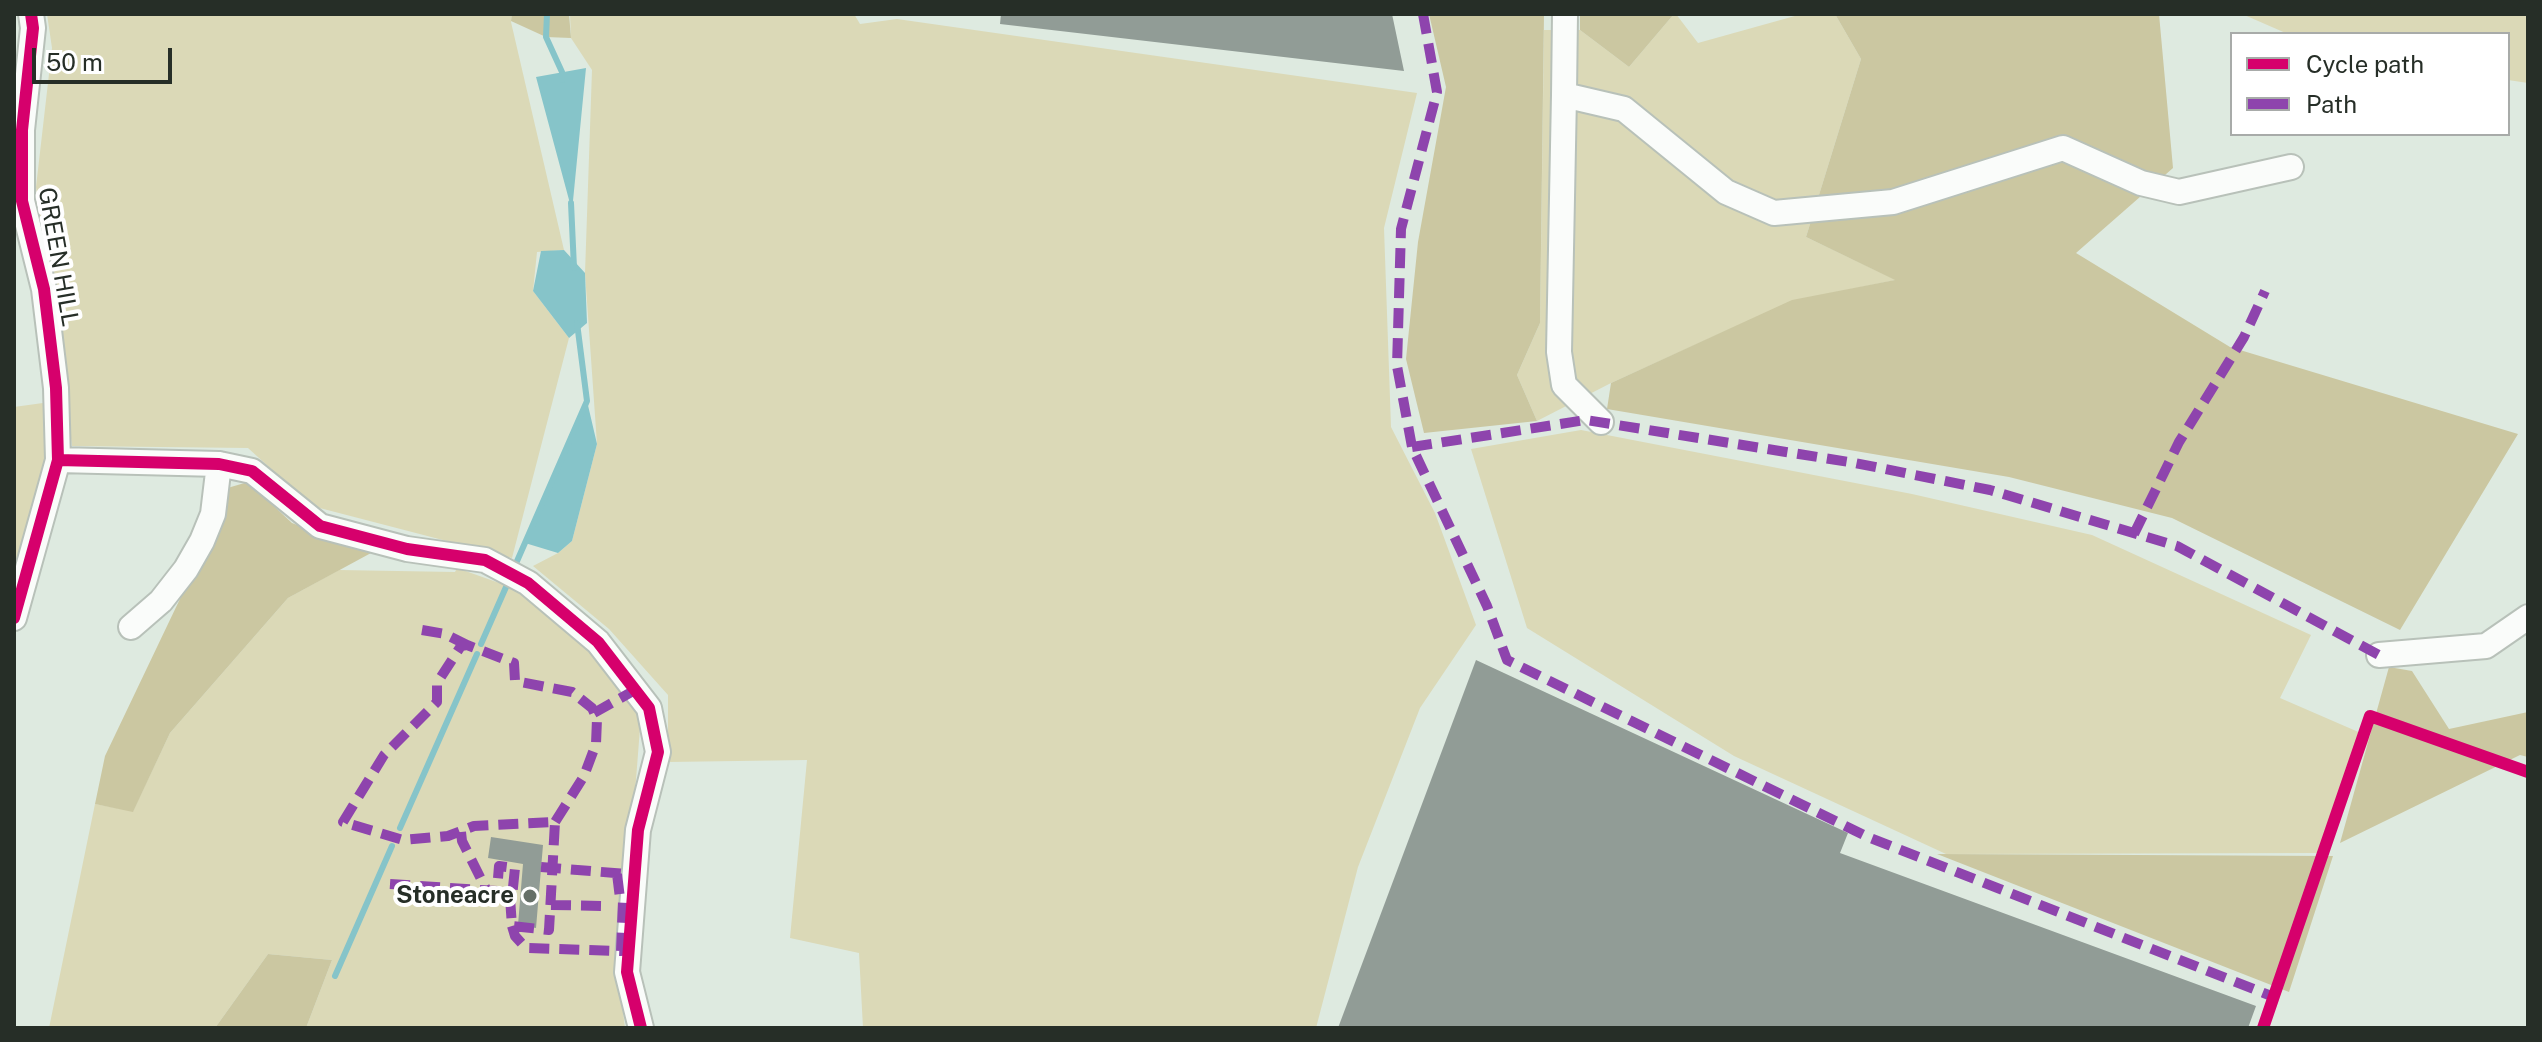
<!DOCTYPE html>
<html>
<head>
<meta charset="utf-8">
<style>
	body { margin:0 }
	#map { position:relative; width:2542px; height:1042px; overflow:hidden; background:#deeae0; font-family:"Public Sans",sans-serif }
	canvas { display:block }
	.frame { position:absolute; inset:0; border:16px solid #262e27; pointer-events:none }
	.legend { position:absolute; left:2230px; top:32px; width:280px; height:104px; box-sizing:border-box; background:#fff; border:2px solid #a8aba9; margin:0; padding:10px 14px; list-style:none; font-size:24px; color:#262e27 }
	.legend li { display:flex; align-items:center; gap:16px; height:40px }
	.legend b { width:40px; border:2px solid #a8aba9 }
	.scale { position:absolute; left:32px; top:48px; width:140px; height:36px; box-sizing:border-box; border:4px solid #262e27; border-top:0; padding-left:10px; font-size:24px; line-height:28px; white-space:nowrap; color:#262e27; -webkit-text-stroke:6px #fff; paint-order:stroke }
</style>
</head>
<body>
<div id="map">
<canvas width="2542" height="1042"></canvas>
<div class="frame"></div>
<ul class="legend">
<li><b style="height:10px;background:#d6006c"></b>Cycle path</li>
<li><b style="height:10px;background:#8e44ad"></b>Path</li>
</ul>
<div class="scale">50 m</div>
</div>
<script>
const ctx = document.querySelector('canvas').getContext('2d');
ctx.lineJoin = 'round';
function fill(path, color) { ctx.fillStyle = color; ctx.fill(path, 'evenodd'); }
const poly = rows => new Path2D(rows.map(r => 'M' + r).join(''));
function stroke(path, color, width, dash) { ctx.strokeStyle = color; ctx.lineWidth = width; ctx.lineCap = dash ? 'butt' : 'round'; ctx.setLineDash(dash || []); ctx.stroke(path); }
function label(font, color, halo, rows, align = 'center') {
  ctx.font = font + ' "Public Sans",sans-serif'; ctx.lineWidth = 8; ctx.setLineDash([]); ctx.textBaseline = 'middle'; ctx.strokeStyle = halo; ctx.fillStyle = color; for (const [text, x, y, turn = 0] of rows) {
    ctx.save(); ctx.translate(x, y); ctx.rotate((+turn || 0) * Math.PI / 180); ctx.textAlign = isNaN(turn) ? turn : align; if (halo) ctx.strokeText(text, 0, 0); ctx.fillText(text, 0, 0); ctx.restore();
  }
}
fill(poly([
	[47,14,512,14,511,22,564,250,537,252,533,291,569,338,512,558,312,506,248,448,72,446,36,187,52,48],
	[570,14,854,14,860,24,897,19,1417,93,1384,228,1391,427,1435,513,1476,625,1420,708,1358,867,1316,1028,863,1028,859,953,790,938,807,760,668,762,668,695,609,629,533,566,558,553,572,541,597,444,585,273,592,70,571,38],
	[1674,14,1676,14,1698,43,1802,14,1835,14,1861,59,1806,237,1896,280,1792,301,1611,383,1537,421,1517,375,1540,323,1544,30,1580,30,1629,67],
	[2242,14,2528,14,2528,83,2508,80,2508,34,2288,34],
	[50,402,43,472,14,593,14,407],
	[1581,430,1912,494,2092,535,2311,635,2280,698,2370,737,2323,853,1946,854,1734,756,1527,628,1471,449],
	[457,568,536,596,594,648,641,715,620,987,625,1028,306,1028,332,960,268,954,215,1028,49,1028,95,804,133,811,170,733,288,598,339,570,455,572]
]), '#dbd9b7');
fill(poly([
	[512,14,569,14,571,38,546,37,511,21],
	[1429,14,1544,14,1540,323,1517,375,1537,421,1424,433,1406,359,1418,242,1446,87],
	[1580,14,1674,14,1629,67,1580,30],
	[1835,14,2159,14,2173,168,2076,253,2230,347,2518,434,2400,630,2172,518,2009,477,1607,409,1611,383,1792,300,1895,280,1806,237,1861,59],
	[248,482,292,523,371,553,288,598,170,733,133,812,95,804,105,756,220,515,224,489],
	[2389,667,2412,671,2449,729,2528,712,2528,757,2520,755,2340,843],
	[1937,854,2333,856,2289,992],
	[268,954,332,960,306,1028,215,1028]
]), '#cbc7a1');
fill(poly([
	[586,68,572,211,536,77],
	[564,250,585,273,587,323,569,338,533,291,541,251],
	[587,401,597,444,572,541,558,553,525,543]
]), '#86c4c9');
stroke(poly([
	[547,14,546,37,562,72,562,80],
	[571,203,574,268],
	[514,568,587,401,577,323],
	[481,644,510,578],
	[400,828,477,654],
	[335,976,392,846]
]), '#86c4c9', 6);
fill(poly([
	[1001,14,1392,14,1404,71,1000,24],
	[1476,660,1848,833,1840,853,2256,1006,2248,1028,1338,1028],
	[491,837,543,845,536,928,518,925,523,864,488,858]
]), '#919c96');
const minor = poly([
	[1565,14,1564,95,1624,109,1726,192,1774,213,1893,202,2063,148,2141,183,2179,192,2291,167],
	[1564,95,1559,352,1564,385,1601,422],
	[58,460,219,464,252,471,320,526,407,549,485,560,528,583,598,642,649,708,658,752,638,830,627,972,641,1028],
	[14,618,58,460,56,388,44,289,22,201,22,130,33,28,31,14],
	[131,627,161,601,186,569,202,541,213,514,219,464],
	[2379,655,2486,646,2528,617]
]);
stroke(minor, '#b8c1b9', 28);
stroke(poly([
	[2263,1028,2370,716,2528,772]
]), '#c4c9c5', 3, [4, 6]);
stroke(minor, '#fafcfa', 24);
stroke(poly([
	[1423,14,1437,92,1401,229,1397,366,1412,447,1487,606,1507,660,1868,837,2274,997],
	[1412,447,1586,420,1855,463,1990,490,2177,546,2379,655],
	[2134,534,2179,442,2244,337,2265,291],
	[422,630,445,634,467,645],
	[594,713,635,690],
	[461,832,462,841,487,891],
	[541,867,627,874],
	[390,884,497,891,499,866,515,868,512,897,510,898,512,926,549,930,555,822,474,826,448,836,403,840,343,822,384,755,437,702,437,683,461,646,467,645,514,663,515,681,572,692,592,708,597,719,596,744,584,776,555,822],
	[551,905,607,906],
	[512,926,515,936,526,948,621,951,623,901,620,898,617,874]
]), '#8e44ad', 10, [20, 10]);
stroke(poly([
	[58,460,219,464,252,471,320,526,407,549,485,560,528,583,598,642,649,708,658,752,638,830,627,972,641,1028],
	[14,618,58,460,56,388,44,289,22,201,22,130,33,28,31,14],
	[2263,1028,2370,716,2528,772]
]), '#d6006c', 12);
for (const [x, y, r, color] of [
	[530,896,8,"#667068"]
]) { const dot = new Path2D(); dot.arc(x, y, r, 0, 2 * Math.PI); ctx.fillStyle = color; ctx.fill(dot); stroke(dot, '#fff', 3); }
label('24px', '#262e27', '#fff', [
	["GREEN HILL",58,257,80]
]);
label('bold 24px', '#262e27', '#fff', [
	["Stoneacre",514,896]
], 'right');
</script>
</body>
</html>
